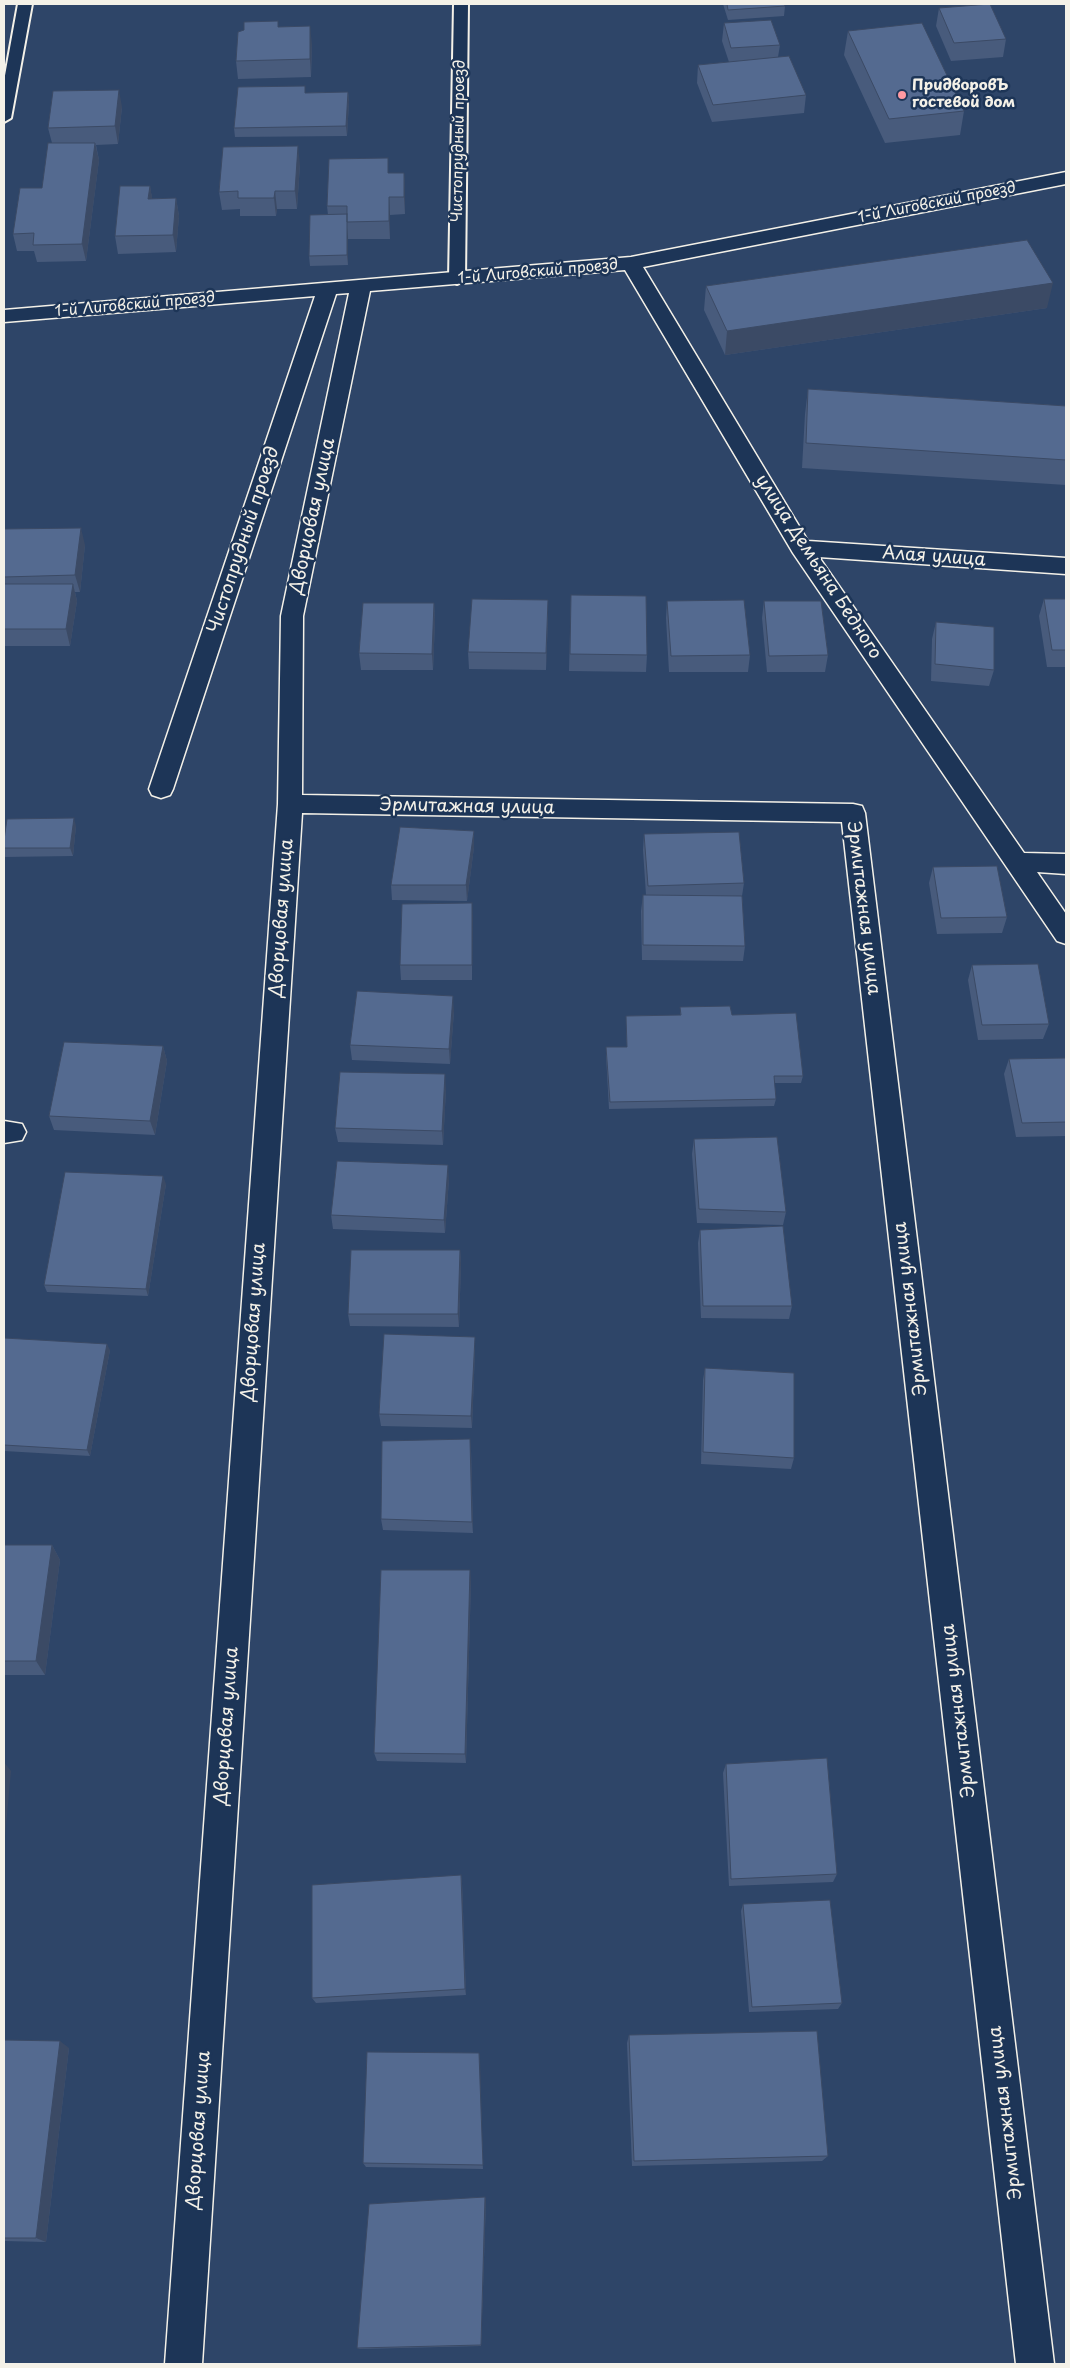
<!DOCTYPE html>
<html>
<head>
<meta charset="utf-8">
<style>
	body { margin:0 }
	#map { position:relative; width:1070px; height:2368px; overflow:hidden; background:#2e4568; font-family:"Playpen Sans",sans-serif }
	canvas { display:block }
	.frame { position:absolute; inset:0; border:5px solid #f4f1e8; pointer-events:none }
</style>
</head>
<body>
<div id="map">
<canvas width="1070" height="2368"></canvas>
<div class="frame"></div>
</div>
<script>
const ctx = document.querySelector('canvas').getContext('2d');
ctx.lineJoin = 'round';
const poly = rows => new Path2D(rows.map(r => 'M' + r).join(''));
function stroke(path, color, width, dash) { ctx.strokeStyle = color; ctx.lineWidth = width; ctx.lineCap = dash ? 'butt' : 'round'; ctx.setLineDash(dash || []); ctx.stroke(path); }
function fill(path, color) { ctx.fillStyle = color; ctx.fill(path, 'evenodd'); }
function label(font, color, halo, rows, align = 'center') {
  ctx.font = font + ' "Playpen Sans",sans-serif'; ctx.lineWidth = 5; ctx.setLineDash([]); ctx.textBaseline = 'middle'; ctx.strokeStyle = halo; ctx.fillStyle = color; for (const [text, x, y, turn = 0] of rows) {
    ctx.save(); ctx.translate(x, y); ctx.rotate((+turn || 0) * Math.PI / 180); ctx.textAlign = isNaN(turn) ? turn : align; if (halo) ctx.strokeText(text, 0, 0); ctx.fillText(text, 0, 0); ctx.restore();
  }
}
const service = poly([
	[18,4,32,4,11,118,4,122,4,81,18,4],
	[454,4,468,4,465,279,457,284,449,279,454,4]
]);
const minor = poly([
	[1066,172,1066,184,643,267,808,541,1066,558,1066,574,819,557,1024,853,1066,854,1066,874,1037,872,1066,914,1066,944,1057,941,793,553,625,270,370,291,303,616,302,795,853,804,862,806,865,813,1054,2364,1016,2364,842,822,302,813,202,2364,165,2364,278,804,281,616,349,293,336,294,173,789,170,795,161,798,152,795,149,789,315,296,4,322,4,310,631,257,1066,172],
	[4,1121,22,1124,26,1132,22,1140,4,1143,4,1121]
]);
stroke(service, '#f4f1e8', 4);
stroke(minor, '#f4f1e8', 3);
fill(service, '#1d3557');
fill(minor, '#1d3557');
fill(poly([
	[723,4,784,4,785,6,784,16,728,20],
	[939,8,1006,39,1003,57,951,61,936,26],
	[724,23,780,45,778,57,806,95,804,113,712,122,697,83,698,65,729,62,722,41],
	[279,27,312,44,311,77,238,79,236,61],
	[848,31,964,111,960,135,885,143,844,55],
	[348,92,349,102,347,136,235,137,234,128,306,93],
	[122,107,118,144,96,145,99,160,86,261,37,262,34,251,17,251,13,234,42,188,52,143,48,128],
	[300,164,297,209,277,209,276,216,240,216,240,209,222,210,219,192],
	[389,173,404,173,405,190,405,214,390,215,390,239,348,239,348,237,348,265,310,266,309,256,328,215,327,206],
	[150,186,152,199,176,198,179,216,176,252,118,254,115,236],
	[706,286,1047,308,725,355,704,310],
	[808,389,1066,406,1066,485,802,468,805,414],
	[4,534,85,545,80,592,75,592,77,601,70,646,4,646],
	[571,595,647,655,646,672,569,671],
	[1044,599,1066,599,1066,667,1047,667,1039,616],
	[667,601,750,655,748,672,669,672,666,618],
	[764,601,828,655,825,672,767,672,762,618],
	[434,603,435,620,433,670,361,670,359,653],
	[548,617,546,670,469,669,468,652],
	[936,622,994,670,989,686,931,681,932,639],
	[76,826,73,856,5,857,4,852,4,840],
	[474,831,474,847,467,901,392,900,391,885],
	[644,834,744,883,742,896,745,946,743,961,642,960,641,911,643,895,646,895,643,850],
	[933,867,1007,917,1002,933,937,934,929,883],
	[472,903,472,980,401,980,400,965],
	[972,965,1049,1024,1043,1039,978,1040,968,980],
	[680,1007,732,1015,803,1076,801,1083,774,1083,776,1099,774,1106,609,1109,606,1055,606,1047,627,1047,626,1024,626,1016,680,1015],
	[454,1011,450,1064,352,1060,350,1045],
	[163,1046,167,1061,155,1135,54,1130,49,1116],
	[1066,1058,1066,1136,1016,1137,1004,1074,1009,1059],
	[446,1089,443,1145,338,1142,335,1128],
	[694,1139,786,1212,783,1225,697,1223,692,1154],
	[449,1179,445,1233,333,1229,331,1215],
	[166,1184,148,1296,47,1292,44,1285],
	[700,1230,792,1306,789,1319,701,1318,698,1243],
	[460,1250,461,1263,459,1327,350,1326,348,1314],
	[4,1338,110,1350,90,1456,4,1451],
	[475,1349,472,1428,381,1426,379,1414],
	[705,1368,794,1458,791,1469,701,1464,703,1380],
	[471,1450,473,1533,383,1530,381,1519],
	[4,1545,52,1545,60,1560,45,1675,4,1675],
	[471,1580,466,1763,377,1761,374,1753],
	[726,1764,837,1874,833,1882,729,1886,723,1773],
	[461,1875,462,1883,466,1995,316,2003,312,1998],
	[743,1904,842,2003,838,2009,749,2012,741,1911],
	[629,2035,828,2156,822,2161,632,2166,627,2043],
	[4,2040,69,2048,46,2242,4,2241],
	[479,2053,483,2169,366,2167,363,2163],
	[485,2197,486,2200,481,2346,360,2349,357,2348]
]), '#485b7c');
fill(poly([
	[310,26,312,44,311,77,310,59],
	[119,90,122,107,118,144,115,126],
	[348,92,349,102,347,136,346,126],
	[95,143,99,160,86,261,82,244],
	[298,146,300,164,297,209,295,191],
	[404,173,405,190,405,214,404,197],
	[150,186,153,203,148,199],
	[275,191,277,209,276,216,274,198],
	[389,197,390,215,390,239,389,221],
	[176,198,179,216,176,252,173,235],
	[347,228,348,237,348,265,347,255],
	[1053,283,1047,308,725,355,727,331],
	[81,528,85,545,80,592,75,575],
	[73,584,77,601,70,646,66,629],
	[548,600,548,617,546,670,546,653],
	[434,603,435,620,433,670,432,654],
	[74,818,76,826,73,856,70,848],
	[474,831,474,847,467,901,466,885],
	[472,903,473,919,472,980],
	[453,996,454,1011,450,1064,449,1049],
	[163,1046,167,1061,155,1135,150,1121],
	[445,1074,446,1089,443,1145,442,1131],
	[448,1165,449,1179,445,1233,444,1220],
	[163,1176,166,1184,148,1296,146,1289],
	[460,1250,461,1263,459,1327,458,1314],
	[475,1337,475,1349,472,1428,471,1416],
	[107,1344,110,1350,90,1456,87,1450],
	[470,1439,471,1450,473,1533,472,1522],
	[52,1545,60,1560,45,1675,36,1661],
	[470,1570,471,1580,466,1763,465,1754],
	[4,1762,11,1771,4,1848],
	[461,1875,462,1883,466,1995,465,1989],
	[60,2041,69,2048,46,2242,36,2238],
	[479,2053,480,2058,483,2169,483,2165],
	[485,2197,486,2200,481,2346,481,2345]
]), '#3b4a65');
const building = poly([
	[727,4,784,4,785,6,728,10,727,4],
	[990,4,1006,39,954,43,939,8,990,4],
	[771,20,780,45,731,48,724,23,771,20],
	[278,21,278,27,310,26,310,59,236,61,238,32,244,30,244,22,278,21],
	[922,23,964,111,889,119,848,31,922,23],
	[789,56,806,95,713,105,698,65,789,56],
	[305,86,305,93,348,92,346,126,234,128,238,87,305,86],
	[119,90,115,126,48,128,53,91,119,90],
	[48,143,95,143,82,244,33,245,34,233,13,234,20,188,42,188,48,143],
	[298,146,295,191,275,191,274,198,238,198,238,191,219,192,223,147,298,146],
	[388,158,388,173,404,173,404,197,389,197,389,221,347,222,347,206,327,206,329,159,388,158],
	[120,186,150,186,148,199,176,198,173,235,115,236,120,186],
	[347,214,347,255,309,256,310,215,347,214],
	[1027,240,1053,283,727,331,706,286,1027,240],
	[808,389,1066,406,1066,460,806,443,808,389],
	[81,528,75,575,4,577,4,529,81,528],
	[4,584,73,584,66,629,4,629,4,584],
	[571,595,646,596,647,655,570,654,571,595],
	[472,599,548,600,546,653,468,652,472,599],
	[1044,599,1066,599,1066,650,1052,650,1044,599],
	[744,600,750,655,671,656,667,601,744,600],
	[764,601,821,601,828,655,769,656,764,601],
	[363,603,434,603,432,654,359,653,363,603],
	[936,622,994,627,994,670,935,664,936,622],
	[74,818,70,848,4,848,4,840,7,819,74,818],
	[400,827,474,831,466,885,391,885,400,827],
	[739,832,744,883,648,886,644,834,739,832],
	[997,866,1007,917,941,918,933,867,997,866],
	[643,895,742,896,745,946,643,945,643,895],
	[472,903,472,965,400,965,402,904,472,903],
	[1038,964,1049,1024,982,1025,972,965,1038,964],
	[357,991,453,996,449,1049,350,1045,357,991],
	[730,1006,732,1015,796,1013,803,1076,774,1076,776,1099,610,1102,606,1047,627,1047,626,1016,681,1015,680,1007,730,1006],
	[64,1042,163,1046,150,1121,49,1116,64,1042],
	[1066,1058,1066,1122,1022,1123,1009,1059,1066,1058],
	[340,1072,445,1074,442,1131,335,1128,340,1072],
	[777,1137,786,1212,699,1209,694,1139,777,1137],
	[337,1161,448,1165,444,1220,331,1215,337,1161],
	[65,1172,163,1176,146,1289,44,1285,65,1172],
	[783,1226,792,1306,703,1306,700,1230,783,1226],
	[351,1250,460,1250,458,1314,348,1314,351,1250],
	[384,1334,475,1337,471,1416,379,1414,384,1334],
	[4,1338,107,1344,87,1450,4,1445,4,1338],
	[705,1368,794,1373,794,1458,703,1452,705,1368],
	[470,1439,472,1522,381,1519,382,1441,470,1439],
	[4,1545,52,1545,36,1661,4,1661,4,1545],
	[381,1570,470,1570,465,1754,374,1753,381,1570],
	[827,1758,837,1874,731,1879,726,1764,827,1758],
	[461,1875,465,1989,312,1998,312,1885,461,1875],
	[830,1900,842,2003,752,2007,743,1904,830,1900],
	[817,2031,828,2156,634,2161,629,2035,817,2031],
	[4,2040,60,2041,36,2238,4,2238,4,2040],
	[367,2052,479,2053,483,2165,363,2163,367,2052],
	[485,2197,481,2345,357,2348,369,2204,485,2197]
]);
fill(building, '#546a90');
stroke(building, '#3b4a65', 1);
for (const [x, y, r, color] of [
	[902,95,5,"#ff9aa2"]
]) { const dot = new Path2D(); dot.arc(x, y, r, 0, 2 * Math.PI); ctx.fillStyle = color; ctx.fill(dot); stroke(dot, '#1d3557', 2); }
label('bold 15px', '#f4f1e8', '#1d3557', [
	["ПридворовЪ",912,86],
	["гостевой дом",912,103]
], 'left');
label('15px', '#f4f1e8', '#1d3557', [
	["Чистопрудный проезд",459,141,-89],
	["1-й Лиговский проезд",937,203,-11],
	["1-й Лиговский проезд",538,272,-5],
	["1-й Лиговский проезд",135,305,-5]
]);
label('18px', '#f4f1e8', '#1d3557', [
	["Дворцовая улица",313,516,-78],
	["Чистопрудный проезд",244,540,-72],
	["Алая улица",934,557,4],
	["улица Демьяна Бедного",818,567,57],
	["Эрмитажная улица",467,807,1],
	["Эрмитажная улица",863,908,83],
	["Дворцовая улица",282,918,-86],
	["Эрмитажная улица",911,1309,-97],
	["Дворцовая улица",254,1322,-86],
	["Эрмитажная улица",959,1711,-97],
	["Дворцовая улица",227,1726,-86],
	["Эрмитажная улица",1006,2113,-97],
	["Дворцовая улица",199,2130,-86]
]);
</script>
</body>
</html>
